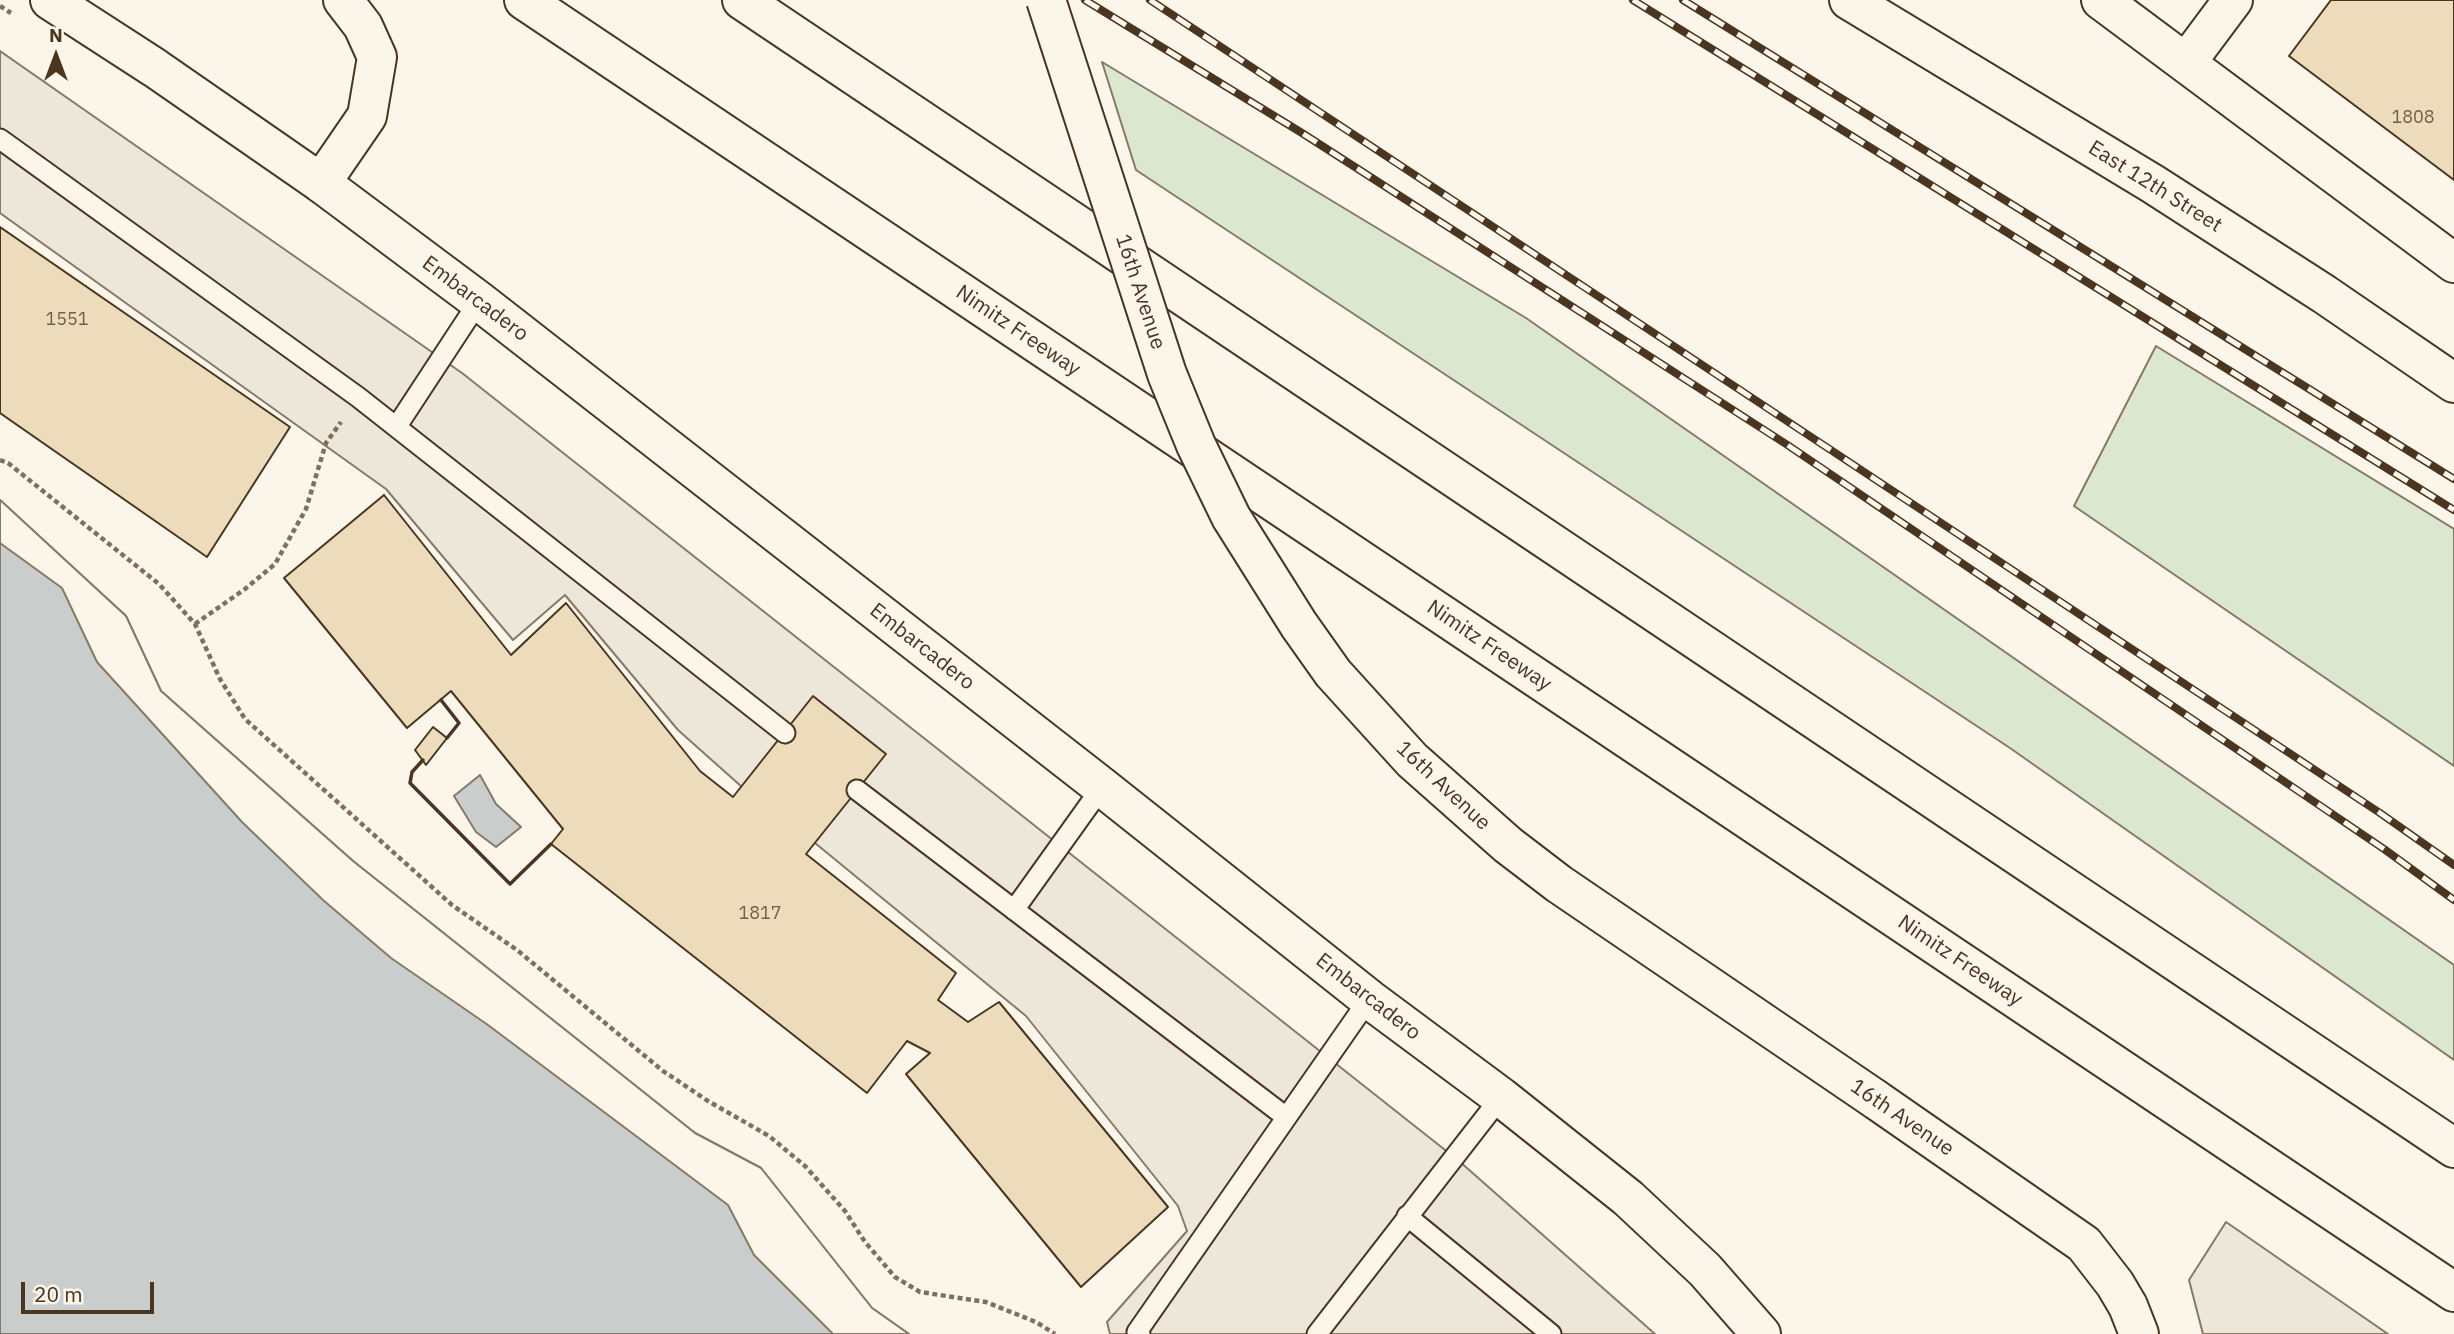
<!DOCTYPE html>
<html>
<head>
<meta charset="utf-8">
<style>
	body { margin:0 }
	#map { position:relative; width:2454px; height:1334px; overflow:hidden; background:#fbf6e9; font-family:"IBM Plex Sans",sans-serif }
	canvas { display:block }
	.north { position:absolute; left:21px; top:21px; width:70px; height:70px; -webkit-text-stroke:5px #fbf6e9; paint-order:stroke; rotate:0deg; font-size:19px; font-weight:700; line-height:28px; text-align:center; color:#4a3520 }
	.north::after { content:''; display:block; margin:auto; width:24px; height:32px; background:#4a3520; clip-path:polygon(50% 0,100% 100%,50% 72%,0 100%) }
	.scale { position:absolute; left:21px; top:1282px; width:133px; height:32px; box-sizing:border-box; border:4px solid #4a3520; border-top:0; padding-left:9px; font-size:21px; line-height:24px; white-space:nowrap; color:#4a3520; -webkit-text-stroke:5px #fbf6e9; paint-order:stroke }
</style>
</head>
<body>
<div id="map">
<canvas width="2454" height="1334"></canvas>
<div class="north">N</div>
<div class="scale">20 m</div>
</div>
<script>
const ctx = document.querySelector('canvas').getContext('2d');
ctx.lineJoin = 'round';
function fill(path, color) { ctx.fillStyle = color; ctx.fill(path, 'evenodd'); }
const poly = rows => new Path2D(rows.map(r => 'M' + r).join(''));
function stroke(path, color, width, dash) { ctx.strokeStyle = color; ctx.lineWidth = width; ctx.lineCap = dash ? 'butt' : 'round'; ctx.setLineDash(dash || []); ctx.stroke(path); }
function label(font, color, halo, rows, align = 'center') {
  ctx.font = font + ' "IBM Plex Sans",sans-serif'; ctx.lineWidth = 5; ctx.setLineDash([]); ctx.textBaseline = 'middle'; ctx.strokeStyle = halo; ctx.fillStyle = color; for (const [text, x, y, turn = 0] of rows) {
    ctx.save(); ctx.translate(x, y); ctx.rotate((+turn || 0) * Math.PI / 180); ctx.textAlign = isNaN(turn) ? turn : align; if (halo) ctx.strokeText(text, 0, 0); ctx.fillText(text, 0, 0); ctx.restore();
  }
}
const green = poly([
	[1102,62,1526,318,2454,965,2454,1060,2010,748,1136,170,1102,62],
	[2156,346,2454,529,2454,766,2074,506,2156,346]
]);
fill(green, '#dce7d0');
stroke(green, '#887966', 2);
const parking = poly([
	[0,51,462,373,1459,1161,1655,1334,1110,1334,1107,1322,1187,1231,1178,1206,1026,1016,815,843,742,787,678,730,565,595,513,640,386,489,0,213,0,51],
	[2226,1222,2388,1334,2203,1334,2189,1280,2226,1222]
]);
fill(parking, '#ede7d9');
stroke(parking, '#887966', 2);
const water = poly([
	[0,500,126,616,161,691,353,861,695,1133,761,1168,872,1308,909,1334,0,1334,0,500],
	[480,775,496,804,521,827,496,847,476,832,454,796,480,775]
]);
fill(water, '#c9cecd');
stroke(water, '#887966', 2);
const pier = poly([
	[0,500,126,616,161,691,353,861,695,1133,761,1168,872,1308,909,1334,833,1334,754,1255,728,1205,488,1025,391,958,323,900,242,822,97,662,62,588,0,543,0,500]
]);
fill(pier, '#fbf6e9');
stroke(pier, '#887966', 2);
const building = poly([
	[2331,0,2454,0,2454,180,2289,56,2331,0],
	[0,227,290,427,207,557,0,413,0,227],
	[384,495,511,655,566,603,700,771,733,797,813,696,886,754,806,854,956,973,938,1000,968,1022,999,1002,1168,1207,1081,1287,906,1074,930,1053,907,1041,867,1093,551,844,563,829,451,691,407,728,284,578,384,495],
	[433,727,447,738,426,765,415,750,433,727]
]);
fill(building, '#ecdcbc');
stroke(building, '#4a3520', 2);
const service = poly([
	[0,139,358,397,785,733],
	[397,426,479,301],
	[857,790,1286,1117],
	[1014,910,1102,787],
	[1407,1216,1551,1334],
	[1140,1334,1137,1332,1369,999],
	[1317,1334,1501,1097]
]);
const minor = poly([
	[2186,63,2233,0]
]);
const tertiary = poly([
	[1875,1099,2084,1244,2115,1284,2128,1306,2139,1334]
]);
const secondary = poly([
	[50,0,155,68,321,183,479,301,1102,787,1369,999,1501,1097,1628,1198,1705,1270,1761,1334],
	[1849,0,2153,184,2324,294,2454,383],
	[2101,0,2454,263]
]);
const motorway = poly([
	[524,0,2454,1292],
	[742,0,2454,1148],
	[321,183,367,116,377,57,363,26,343,0]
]);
stroke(service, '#4a3520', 23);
stroke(minor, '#4a3520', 42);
stroke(tertiary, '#4a3520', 42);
stroke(secondary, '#4a3520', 42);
stroke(motorway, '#4a3520', 42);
stroke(poly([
	[0,6,11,13],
	[0,460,8,463,159,584,195,624,220,679,245,719,452,905,517,950,663,1071,708,1101,769,1136,805,1166,845,1211,865,1242,895,1277,920,1292,986,1302,1036,1322,1055,1334],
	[195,624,245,589,275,564,306,509,326,443,341,422]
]), '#7f6f5c', 4.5, [5, 3.5]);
stroke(service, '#fbf6e9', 19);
stroke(minor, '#fbf6e9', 38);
stroke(tertiary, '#fbf6e9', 38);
stroke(secondary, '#fbf6e9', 38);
stroke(motorway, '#fbf6e9', 38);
const rail = poly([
	[1085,0,1302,133,1786,444,2384,849,2454,900],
	[1150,0,2380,813,2454,865],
	[1633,0,2454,510],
	[1683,0,2454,479]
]);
stroke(rail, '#4a3520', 8);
stroke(rail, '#fbf6e9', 5, [16]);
const tertiaryBridge = poly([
	[1046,0,1167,374,1196,445,1231,517,1299,625,1333,673,1412,760,1508,845,1559,884,1875,1099]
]);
stroke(tertiaryBridge, '#4a3520', 42, []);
stroke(tertiaryBridge, '#fbf6e9', 38);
stroke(poly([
	[441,700,459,723,447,738],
	[423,760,412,772,410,783,510,884,551,844]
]), '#4a3520', 3.5);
label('18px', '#725f47', null, [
	["1808",2413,118],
	["1551",67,320],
	["1817",760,914]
]);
label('21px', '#4a3520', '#fbf6e9', [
	["East 12th Street",2155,187,32],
	["16th Avenue",1140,292,72],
	["Embarcadero",475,299,37],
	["Nimitz Freeway",1018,331,34],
	["Nimitz Freeway",1489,646,34],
	["Embarcadero",922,647,38],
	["16th Avenue",1443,786,43],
	["Nimitz Freeway",1960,961,34],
	["Embarcadero",1368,997,38],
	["16th Avenue",1902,1118,34]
]);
</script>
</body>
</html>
